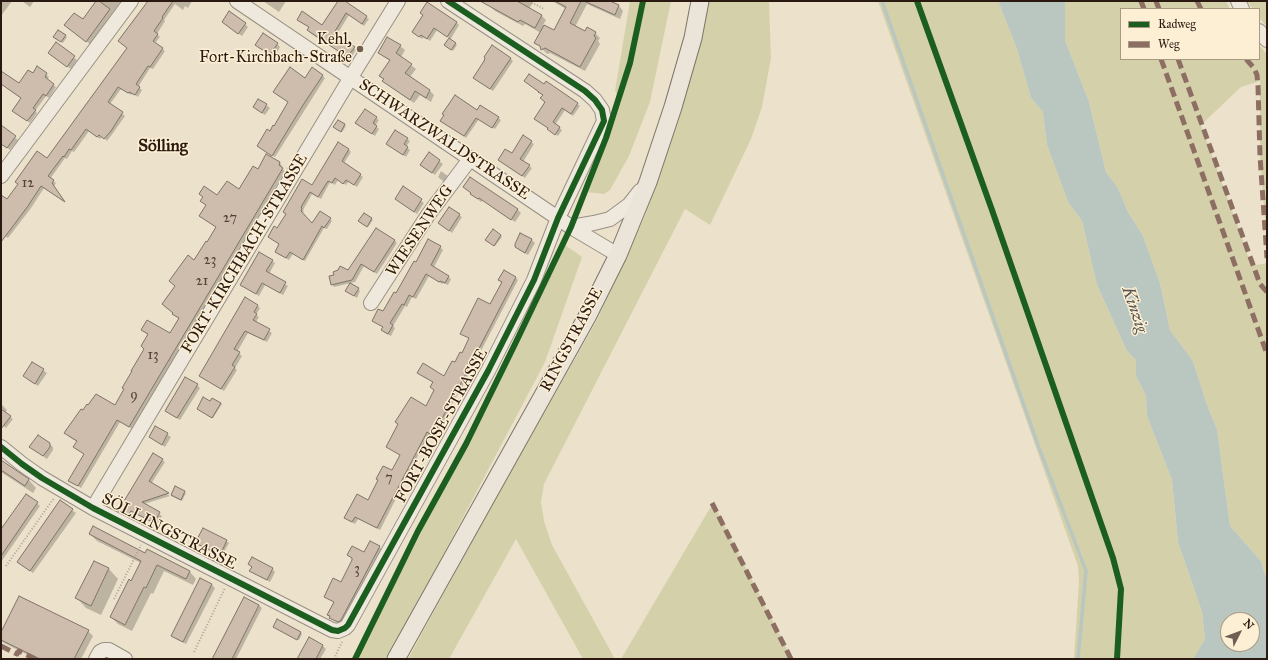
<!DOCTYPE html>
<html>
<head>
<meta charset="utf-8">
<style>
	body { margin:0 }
	#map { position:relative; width:1268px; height:660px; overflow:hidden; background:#ece1ca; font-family:"IM FELL Great Primer",serif }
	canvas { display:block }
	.frame { position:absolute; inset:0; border:2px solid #2a1911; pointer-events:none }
	.legend { position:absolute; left:1120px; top:8px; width:140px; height:52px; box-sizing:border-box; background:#fcefd3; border:1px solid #a89985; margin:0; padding:5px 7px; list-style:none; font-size:12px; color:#2a1911 }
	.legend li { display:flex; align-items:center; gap:8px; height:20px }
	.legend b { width:20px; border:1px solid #a89985 }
	.north { position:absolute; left:1220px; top:612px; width:40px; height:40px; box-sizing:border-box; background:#fcefd3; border:1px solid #a89985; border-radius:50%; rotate:48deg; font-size:11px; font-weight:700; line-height:16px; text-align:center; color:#2a1911 }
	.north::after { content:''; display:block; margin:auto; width:14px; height:18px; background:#6e5f52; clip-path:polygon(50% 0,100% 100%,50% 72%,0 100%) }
</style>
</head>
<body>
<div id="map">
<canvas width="1268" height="660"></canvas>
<div class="frame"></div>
<ul class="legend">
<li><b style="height:5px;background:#1b5e20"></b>Radweg</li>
<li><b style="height:5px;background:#8d6e63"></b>Weg</li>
</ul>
<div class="north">N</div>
</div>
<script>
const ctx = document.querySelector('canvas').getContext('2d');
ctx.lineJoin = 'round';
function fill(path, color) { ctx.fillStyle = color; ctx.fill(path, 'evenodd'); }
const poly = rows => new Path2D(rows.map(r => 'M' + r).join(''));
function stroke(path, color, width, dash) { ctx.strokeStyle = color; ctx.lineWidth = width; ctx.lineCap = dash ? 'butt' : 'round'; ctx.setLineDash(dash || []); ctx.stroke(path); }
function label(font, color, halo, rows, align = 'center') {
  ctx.font = font + ' "IM FELL Great Primer",serif'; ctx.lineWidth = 3; ctx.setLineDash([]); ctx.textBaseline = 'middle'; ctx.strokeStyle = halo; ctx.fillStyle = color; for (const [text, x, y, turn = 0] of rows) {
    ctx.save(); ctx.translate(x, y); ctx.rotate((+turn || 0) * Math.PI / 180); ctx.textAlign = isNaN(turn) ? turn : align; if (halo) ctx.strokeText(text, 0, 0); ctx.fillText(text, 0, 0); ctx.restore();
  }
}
fill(poly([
	[630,1,671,1,650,102,629,156,610,190,604,194,586,192,608,141,621,102,615,91],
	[704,1,769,1,771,58,762,107,751,139,710,225,685,209,544,484,541,502,544,521,552,545,615,659,583,659,516,539,449,659,408,659,489,510,597,320,644,218,668,149],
	[878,1,998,1,1017,49,1031,98,1043,112,1047,145,1068,202,1082,221,1097,285,1127,351,1136,360,1136,376,1146,396,1147,416,1172,480,1178,542,1202,612,1205,639,1193,659,1074,659,1079,582,1078,566],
	[1065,1,1226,1,1230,9,1121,9,1121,59,1259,59,1259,45,1267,54,1267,246,1260,156,1260,81,1241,87,1201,125,1241,235,1251,266,1267,263,1267,581,1261,561,1230,526,1217,429,1207,405,1193,361,1170,330,1160,283,1143,236,1128,212,1118,188,1106,172,1089,102,1065,40],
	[1247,1,1267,1,1267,27,1259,18,1259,9,1253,9],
	[565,245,582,257,545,362,411,616,387,659,356,659,518,344],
	[713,503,792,659,620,659,621,659]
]), '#d4d1aa');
fill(poly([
	[998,1,1065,1,1065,40,1089,102,1106,172,1118,188,1128,212,1143,236,1160,283,1170,330,1193,361,1207,405,1217,429,1230,526,1261,561,1267,581,1267,659,1193,659,1205,639,1202,612,1178,542,1172,480,1147,416,1146,396,1136,376,1136,360,1127,351,1097,285,1082,221,1068,202,1047,145,1043,112,1031,98,1017,49],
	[1228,620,1252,620,1252,644,1228,644]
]), '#bac7c0');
fill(poly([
	[1,1,12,1,1,16],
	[22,1,34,1,30,7],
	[97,1,121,1,90,44,68,28,83,21],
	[149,1,192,1,188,8,185,6,183,10,175,4,164,20,165,21,157,34,160,37,155,43,165,51,153,69,150,68,138,87,142,90,138,97,132,93,131,95,121,89,110,104,125,116,113,133,107,141,102,136,100,139,89,131,74,152,72,151,67,159,65,158,50,179,56,183,54,186,65,202,44,188,31,208,8,238,5,236,1,242,1,202,7,201,47,160,128,48],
	[263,1,286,1,279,12],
	[493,1,534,1,529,9,541,15,546,20,543,25,554,31,566,9,552,1,608,1,619,6,623,11,620,19,587,4,575,27,585,33,595,33,600,38,598,41,600,44,585,71,550,53,547,54,536,42,541,33,525,24,523,26,495,11,490,6],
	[346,3,369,19,364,26,349,15,336,36,356,50,350,59,310,33,308,30,310,27,300,22,323,26],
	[457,23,459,25,450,40,457,45,453,51,445,45,450,38,437,30,430,41,424,37,422,39,413,32],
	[245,24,248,27,242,36,226,25],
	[58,31,67,37,63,43,55,38],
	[388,38,400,46,405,50,401,57,416,69,410,77,430,91,434,95,431,102,420,95,414,103,388,85,383,81,384,80,381,76,390,61,379,53],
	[56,44,77,60,71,69,52,56],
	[277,44,280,47,274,57,259,48],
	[510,58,513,61,493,91,477,80],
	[38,67,49,77,47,80,56,87,49,98,46,96,35,111,37,113,30,123,16,113,22,99,1,84,1,72,19,85,33,74],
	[313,68,325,78,275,157,261,148,270,132],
	[525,81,577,104,580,106,573,116,565,110,555,125,562,130,558,136,551,131,546,102,544,96],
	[259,100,270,108,265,115,257,110],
	[480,106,501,120,495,129,479,119,466,138,444,123,477,111],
	[376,118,379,120,375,126,379,129,375,136,359,125],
	[338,121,346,126,342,132,335,128],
	[1,126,18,140,10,150,1,143],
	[407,139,410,141,406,147,410,150,406,157,390,146],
	[531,142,534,144,523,162,532,168,525,178,499,160,512,155],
	[348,149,351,152,344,163,363,177,357,187,349,181,346,185,338,180,335,185,330,182,321,199,312,194,303,210,304,211,302,214,312,224,330,219,332,221,327,229,324,228,305,261,293,254,289,260,278,254,276,252,280,245,269,237,277,229,313,187],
	[429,154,443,164,435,175,421,165],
	[267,155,280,163,282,166,281,168,285,171,132,429,120,422,81,488,69,480,85,455,74,447,77,442,68,436,115,406,145,349,148,335,142,330,170,335,179,319,173,314,194,261,208,243,217,228,203,218,207,206,201,201,239,191,258,170],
	[441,171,448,176,444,182,438,177],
	[470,178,518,210,521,213,515,222,483,200,481,202,475,197,472,194],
	[403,188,424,203,417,214,399,201],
	[449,208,462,217,452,233,439,223],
	[364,214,373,220,368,227,361,222],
	[521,234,532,240,535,243,528,255,519,250,516,247],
	[501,236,502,237,495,246,488,241],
	[394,240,397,243,377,274,364,266,355,282,334,287,332,284,348,272],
	[440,247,443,250,434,267,451,279,448,285,443,283,442,284,429,276,416,299,412,297,407,307,405,306,393,326,395,328,391,336,385,333,382,330,383,327,373,320,384,313,416,263],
	[272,261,275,263,269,274,288,286,283,295,265,285,259,296,241,285],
	[515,277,518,280,461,389,449,409,450,410,435,437,429,434,380,530,358,519,355,524,348,520,346,518,369,502,392,472,401,456,387,447,427,407,435,391,431,387,434,383,421,375,444,377,462,354,470,339,461,333,490,305,502,283,500,280],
	[358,289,360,291,357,298,346,291],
	[258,306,260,308,256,315,259,317,256,322,272,333,267,342,248,333,237,352,242,356,235,368,237,370,224,391,200,376],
	[32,363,47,373,38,386,27,379],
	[197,385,200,388,180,420,166,411],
	[210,403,221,403,222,404,213,418,199,410],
	[1,404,7,410,5,413,13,419,6,428,1,424],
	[156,427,171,437,165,447,150,437],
	[49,444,53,447,53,450,47,459,34,450],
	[162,460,165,462,151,484,170,496,144,504,162,516,157,525,134,513,131,518,122,513],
	[1,461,29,480,36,488,33,493,1,472],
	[176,487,186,493,182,501,171,496],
	[60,501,76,513,33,573,18,562],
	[37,503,40,506,1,562,1,531],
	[90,534,145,554,147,551,190,572,196,579,193,585,164,571,153,594,151,593,132,631,118,624,111,617,141,563,97,541],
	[226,541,229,543,224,552,217,549,214,553,199,545,196,543],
	[379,547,382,549,343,622,340,624,333,620,328,615,335,602,325,597,342,583,353,559,348,555,364,553],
	[95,562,109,569,118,579,101,615,86,608,77,598],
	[249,564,272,569,275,572,270,582,253,573,251,571,252,568],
	[200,579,212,585,215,588,186,644,176,639,173,636],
	[259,605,262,608,236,659,213,659],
	[275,628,301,633,302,634,299,640],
	[88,631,93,636,81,659,36,659,4,643,1,640,1,634],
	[323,646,326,649,320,659,298,659]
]), '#0003');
stroke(poly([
	[882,1,1038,445,1086,571,1078,659]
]), '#bac7c0', 3.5);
const building = poly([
	[96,1,99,1,110,9,86,42,64,25,74,13,83,19,96,1],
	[148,1,173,1,162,17,163,18,154,31,158,34,153,41,163,48,150,67,148,66,136,84,140,87,135,95,129,92,128,93,118,87,108,102,123,112,111,131,104,139,99,135,97,137,86,129,71,150,69,149,64,157,63,156,48,176,54,180,52,183,65,202,41,186,28,206,1,242,1,195,7,199,18,184,15,182,37,151,47,158,127,48,118,41,148,1],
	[338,1,345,1,367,16,362,24,346,13,334,33,355,47,347,57,307,30,309,27,297,20,302,11,322,25,338,1],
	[480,1,517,1,542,15,535,28,520,20,518,22,480,1],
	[555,1,581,1,570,23,585,31,587,27,596,32,594,36,596,38,580,67,545,48,541,50,540,46,534,43,544,25,554,30,566,7,555,1],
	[584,1,610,1,619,5,615,15,584,1],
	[427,2,457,22,447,37,434,28,427,39,421,35,419,37,412,32,423,15,420,13,427,2],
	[229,11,246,23,238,34,222,22,229,11],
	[58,30,66,35,61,42,53,37,58,30],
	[263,33,278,43,270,55,255,45,263,33],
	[387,37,401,45,396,53,412,64,405,73,430,90,426,98,415,91,410,100,382,81,384,79,379,76,390,60,378,53,387,37],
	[449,38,456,43,451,50,444,45,449,38],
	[56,42,75,56,67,67,48,53,56,42],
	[492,45,511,58,490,89,473,78,484,61,485,58,484,57,492,45],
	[37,66,47,73,45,77,54,84,46,96,43,94,33,108,36,110,27,121,12,111,21,98,1,84,1,71,19,83,28,70,33,73,37,66],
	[290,67,305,78,312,67,323,75,303,105,272,156,257,146,267,129,270,131,273,125,274,126,288,102,273,92,290,67],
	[529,74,544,84,546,81,578,103,571,114,562,108,553,122,560,127,555,135,547,129,548,128,534,119,545,102,540,98,543,95,538,92,539,92,524,81,529,74],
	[455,95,477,110,480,105,499,117,492,128,476,118,464,136,440,121,444,115,442,114,455,95],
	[258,99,267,104,262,113,253,107,258,99],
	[365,109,377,117,373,123,377,126,372,134,355,123,365,109],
	[338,120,345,124,341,132,333,127,338,120],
	[1,125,16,136,7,148,1,144,1,125],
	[395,130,408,138,404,144,408,147,403,155,386,144,395,130],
	[523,135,532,141,520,159,530,165,522,176,498,160,505,149,512,153,523,135],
	[338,142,349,149,342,161,361,174,354,185,346,180,343,184,335,178,332,183,328,181,318,197,310,192,301,207,302,208,301,211,312,223,320,211,331,218,324,228,322,226,303,260,290,252,286,258,275,252,279,244,268,237,274,226,277,228,286,214,283,212,302,179,312,185,338,142],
	[429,152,440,160,432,173,420,165,429,152],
	[266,154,280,162,279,165,283,168,129,427,117,420,78,486,68,481,84,454,73,447,77,441,64,433,81,409,83,410,87,404,88,405,96,394,115,405,124,389,122,388,132,371,131,371,144,349,141,346,148,334,141,330,147,320,170,333,179,318,172,314,173,313,162,304,175,286,169,281,188,255,194,260,206,241,207,242,216,227,199,216,206,205,200,201,203,197,199,194,204,186,217,195,227,181,239,189,253,166,258,169,266,154],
	[470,177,518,209,511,220,479,198,478,199,470,194,471,193,463,187,470,177],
	[403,186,422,199,414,212,395,199,403,186],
	[449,207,460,214,449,231,438,223,449,207],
	[364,213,372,218,367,227,358,221,364,213],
	[376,228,395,240,374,272,361,264,352,280,331,285,329,276,334,275,333,272,338,270,340,266,348,270,376,228],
	[493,229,501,235,494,246,485,240,493,229],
	[520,233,532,239,525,253,515,247,515,244,520,233],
	[428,239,441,246,431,265,449,276,445,283,440,281,439,282,426,274,413,297,409,295,404,305,402,304,390,323,393,325,388,334,381,330,383,327,372,321,378,309,383,311,394,292,396,293,414,261,416,262,428,239],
	[259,252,273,260,266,271,286,282,280,293,262,283,256,294,240,285,259,252],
	[504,270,516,277,459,387,447,406,448,407,433,436,427,432,377,528,355,517,352,522,344,518,357,494,368,500,378,480,376,479,383,466,392,470,400,455,386,447,398,424,395,422,411,397,426,406,434,390,430,387,433,382,417,373,423,363,444,376,452,361,455,362,460,352,462,353,469,338,460,334,478,298,490,304,502,282,498,280,504,270],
	[350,283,359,288,354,296,345,291,350,283],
	[245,297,258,305,254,312,257,314,253,320,270,329,264,340,245,331,234,349,240,352,232,365,235,367,221,389,199,376,245,297],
	[32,362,44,369,35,384,23,376,32,362],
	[185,377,198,384,177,418,165,411,185,377],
	[203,397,210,401,212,398,221,403,212,418,197,409,203,397],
	[1,409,11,416,1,429,1,409],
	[155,426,168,433,162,445,149,437,155,426],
	[38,435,50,443,50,447,43,456,29,447,38,435],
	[153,453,163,459,149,481,169,493,142,502,160,512,154,523,131,511,128,516,118,511,153,453],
	[1,460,29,479,25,486,1,470,1,460],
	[175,486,185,491,181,500,171,495,175,486],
	[26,494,38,502,1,556,1,529,26,494],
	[60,500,73,509,30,571,17,562,60,500],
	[93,526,145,553,147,549,190,571,186,579,157,565,146,588,144,587,125,625,110,617,129,579,131,581,141,561,89,534,93,526],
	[203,528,227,540,222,551,214,547,212,551,195,543,203,528],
	[370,541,380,546,341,620,338,622,329,618,330,616,327,615,334,602,324,597,333,578,341,582,352,560,352,558,347,555,352,546,364,552,370,541],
	[252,557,273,568,267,580,249,571,252,567,248,564,252,557],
	[94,561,109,568,91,606,75,598,94,561],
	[200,578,212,584,183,642,171,636,200,578],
	[19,596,89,630,74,659,40,659,1,640,1,632,19,596],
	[244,597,259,605,232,659,212,659,244,597],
	[277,619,301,632,297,640,273,627,277,619],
	[309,637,323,645,316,659,297,659,309,637]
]);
fill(building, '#cebcad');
stroke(building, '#7d7569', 1);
const minor = poly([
	[237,1,571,227,618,255],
	[1238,1,1242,9],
	[1259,31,1267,40],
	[1,176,131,1],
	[571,227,594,223,610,219,629,205,640,191],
	[371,303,428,215,470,159],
	[1,447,22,464,42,478,93,508,332,630,338,631,345,628,348,625,488,371,534,280,558,218,604,121,602,110,595,100,585,91,448,1],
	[93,508,351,77,398,1],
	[96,659,100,652,104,650,109,650,125,659]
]);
const major = poly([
	[396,659,588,315,618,255,648,182,673,107,693,38,700,1]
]);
stroke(minor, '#989082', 16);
stroke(major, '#7d7569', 19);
stroke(poly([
	[529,1,544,9],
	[6,566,54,498],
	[114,599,141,545],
	[194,652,225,588],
	[334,659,342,642]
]), '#a9a299', 2, [1, 2]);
stroke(minor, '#efe9dd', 14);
stroke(major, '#ebe4d8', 17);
stroke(poly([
	[1141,1,1144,9],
	[1156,1,1159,9],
	[1197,1,1201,9],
	[1161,59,1267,354],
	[1178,59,1260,284,1267,292],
	[1246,59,1254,68,1257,75,1258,86,1260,156,1267,258],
	[712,503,791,659],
	[1,646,17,654,19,651,35,659]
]), '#8d6e63', 5, [10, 5]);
stroke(poly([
	[917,1,992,210,1113,558,1121,589,1117,659],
	[1,447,22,464,42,478,93,508,332,630,338,631,345,628,348,625,488,371,534,280,558,218,604,121,602,110,595,100,585,91,448,1],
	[355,659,418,531,466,444,516,342,571,227,606,138,630,63,643,1]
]), '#1b5e20', 6);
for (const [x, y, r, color] of [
	[360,49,4,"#6e5f52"]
]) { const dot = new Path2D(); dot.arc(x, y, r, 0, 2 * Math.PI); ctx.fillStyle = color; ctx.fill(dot); stroke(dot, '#fcefd3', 1.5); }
label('14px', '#534238', null, [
	["12",28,184],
	["27",230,219],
	["23",210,261],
	["21",202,282],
	["13",153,356],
	["9",134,396],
	["7",389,479],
	["3",357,570]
]);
label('16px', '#2a1911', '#fcefd3', [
	["Kehl,",352,40],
	["Fort-Kirchbach-Straße",352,58]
], 'right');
label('16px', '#2a1911', '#fcefd3', [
	["SCHWARZWALDSTRASSE",444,140,34],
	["WIESENWEG",420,231,-56],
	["FORT-KIRCHBACH-STRASSE",245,254,-59],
	["RINGSTRASSE",572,340,-62],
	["FORT-BOSE-STRASSE",442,426,-61],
	["SÖLLINGSTRASSE",169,532,27]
]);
label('bold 17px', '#2a1911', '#fcefd3', [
	["Sölling",163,147]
]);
label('italic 17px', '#55524d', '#fcefd3', [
	["Kinzig",1134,310,71]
]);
</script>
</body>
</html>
